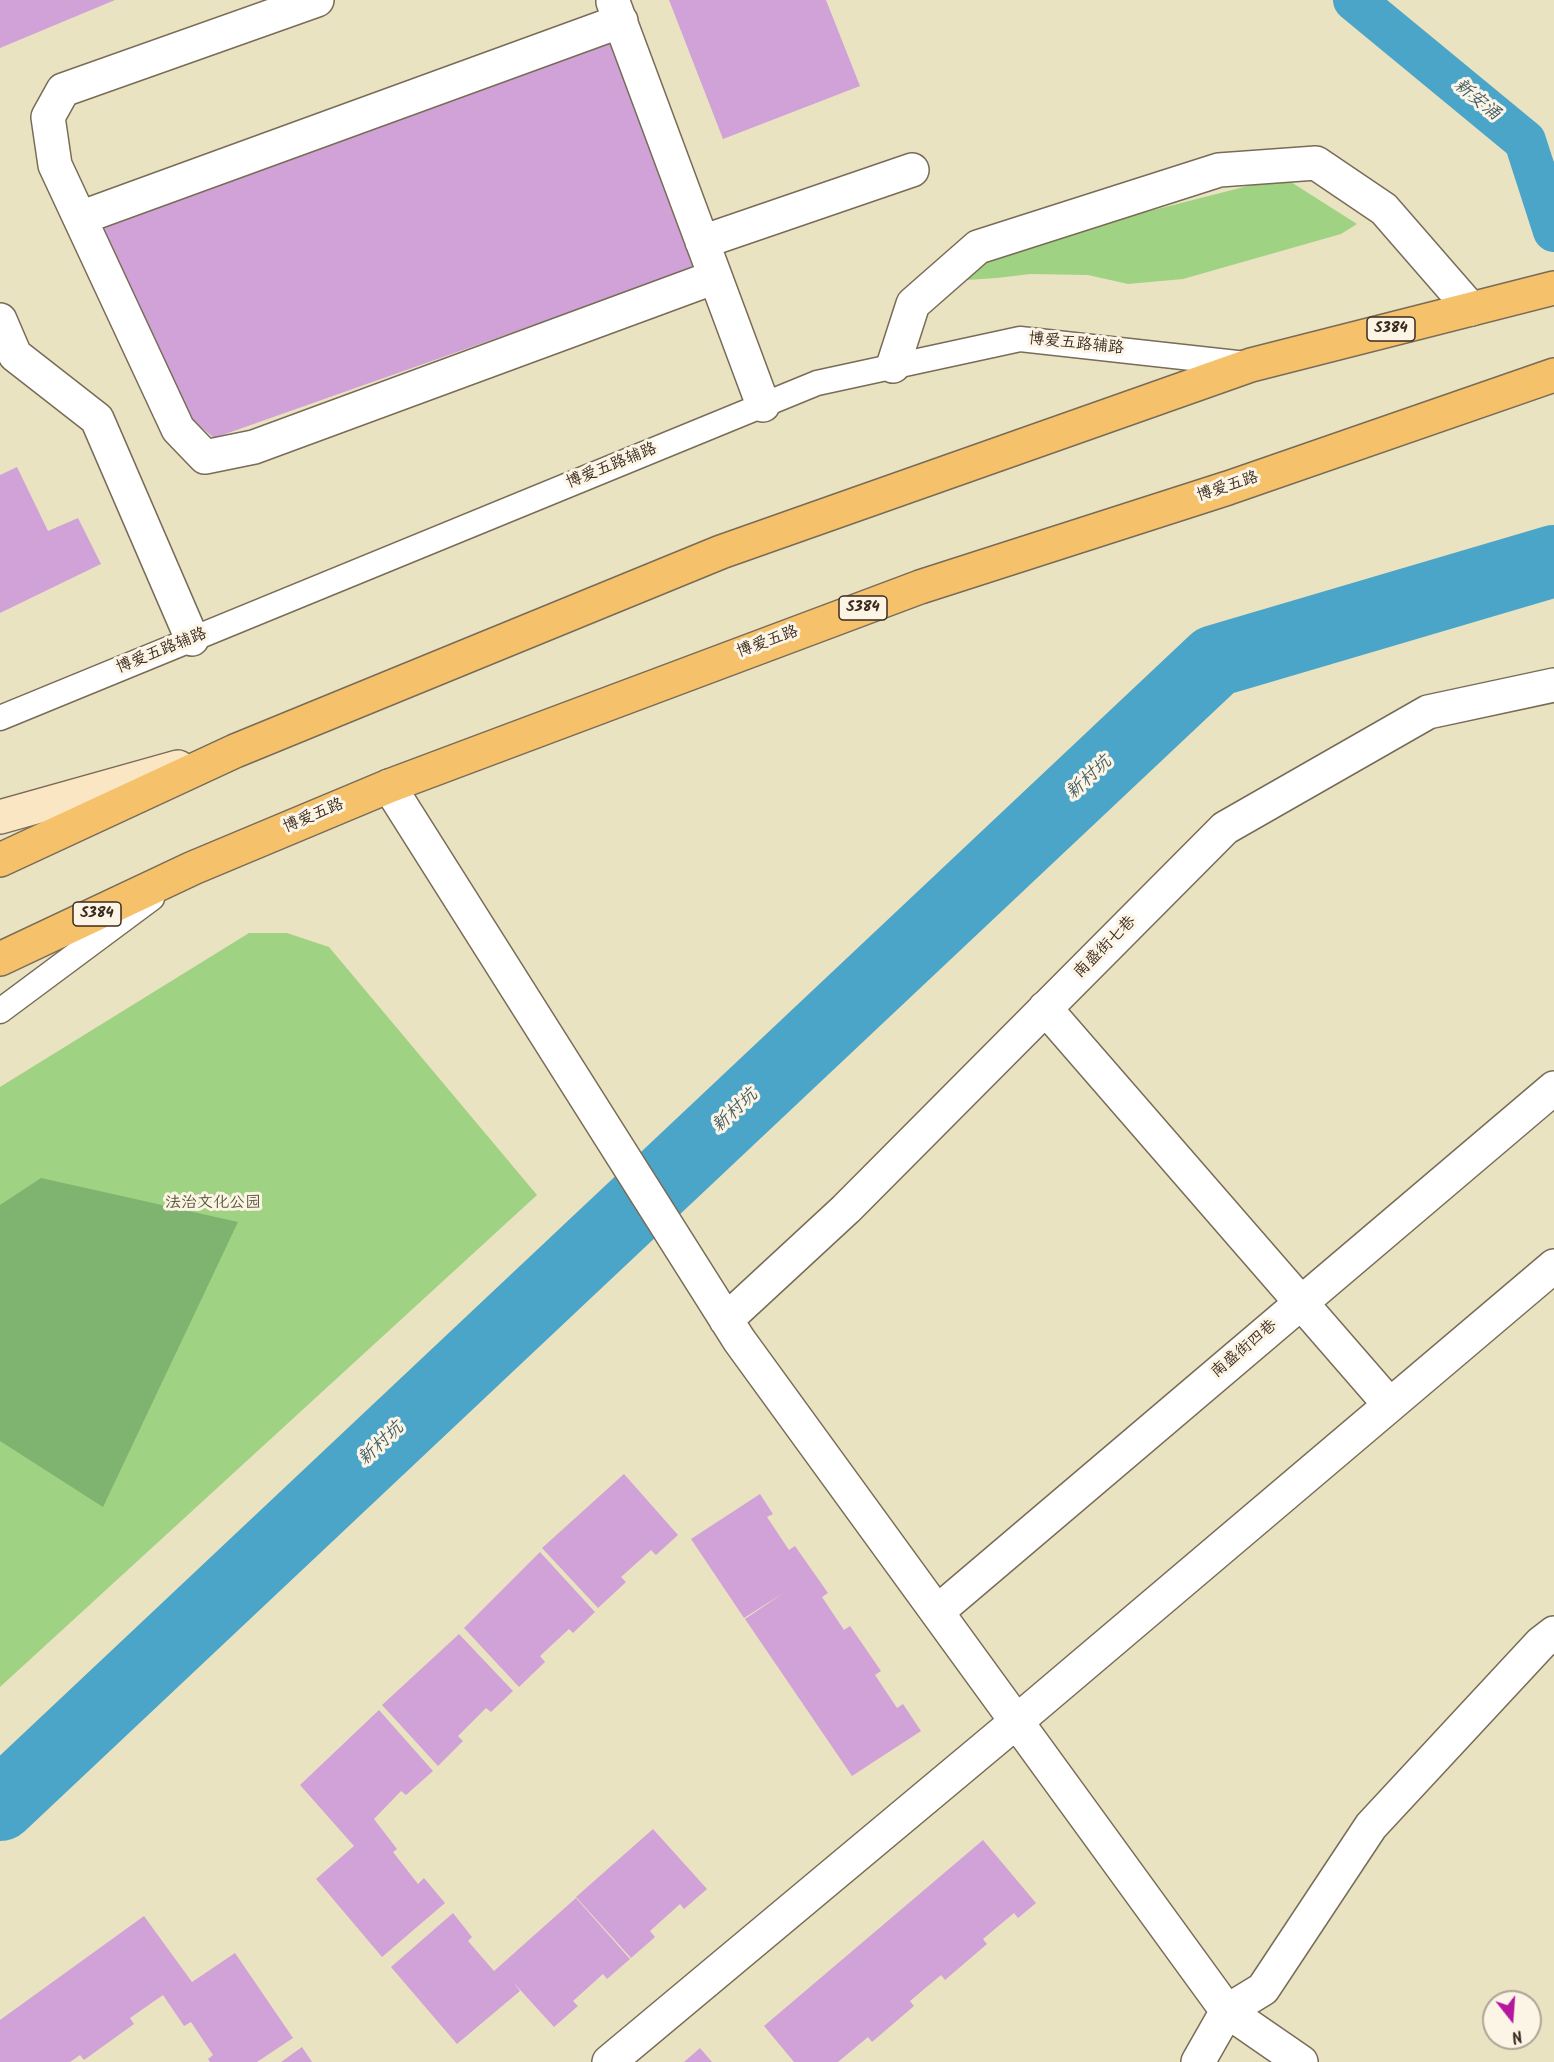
<!DOCTYPE html>
<html>
<head>
<meta charset="utf-8">
<style>
	body { margin:0 }
	#map { position:relative; width:1554px; height:2062px; overflow:hidden; background:#eae3c2; font-family:Kalam,sans-serif }
	canvas { display:block }
	.north { position:absolute; left:1482px; top:1990px; width:60px; height:60px; box-sizing:border-box; background:#fcf5e5; border:2px solid #afa495; border-radius:50%; rotate:163deg; font-size:16px; font-weight:700; line-height:24px; text-align:center; color:#3b2a1e }
	.north::after { content:''; display:block; margin:auto; width:21px; height:27px; background:#b5179e; clip-path:polygon(50% 0,100% 100%,50% 72%,0 100%) }
</style>
</head>
<body>
<div id="map">
<canvas width="1554" height="2062"></canvas>
<div class="north">N</div>
</div>
<script>
const ctx = document.querySelector('canvas').getContext('2d');
ctx.lineJoin = 'round';
function fill(path, color) { ctx.fillStyle = color; ctx.fill(path, 'evenodd'); }
const poly = rows => new Path2D(rows.map(r => 'M' + r).join(''));
function stroke(path, color, width, dash) { ctx.strokeStyle = color; ctx.lineWidth = width; ctx.lineCap = dash ? 'butt' : 'round'; ctx.setLineDash(dash || []); ctx.stroke(path); }
function label(font, color, halo, rows, align = 'center') {
  ctx.font = font + ' Kalam,"LXGW WenKai TC",sans-serif'; ctx.lineWidth = 6; ctx.setLineDash([]); ctx.textBaseline = 'middle'; ctx.strokeStyle = halo; ctx.fillStyle = color; for (const [text, x, y, turn = 0] of rows) {
    ctx.save(); ctx.translate(x, y); ctx.rotate((+turn || 0) * Math.PI / 180); ctx.textAlign = isNaN(turn) ? turn : align; if (halo) ctx.strokeText(text, 0, 0); ctx.fillText(text, 0, 0); ctx.restore();
  }
}
fill(poly([
	[1283,177,1357,224,1341,234,1183,279,1128,284,1088,275,1030,274,997,278,951,281,981,254],
	[249,933,287,933,329,947,537,1195,0,1687,0,1087]
]), '#9fd282');
fill(poly([
	[41,1178,238,1222,103,1507,0,1441,0,1205]
]), '#7fb470');
stroke(poly([
	[1354,0,1525,141,1554,231]
]), '#4ba5c8', 42);
stroke(poly([
	[0,1805,1215,661,1554,561]
]), '#4ba5c8', 72);
fill(poly([
	[0,0,115,0,0,48],
	[669,0,826,0,860,86,723,139],
	[613,39,695,268,214,438,190,418,100,223],
	[17,467,48,531,78,518,101,564,0,613,0,475],
	[624,1474,678,1535,656,1555,651,1550,621,1577,626,1582,598,1608,542,1548],
	[760,1494,773,1514,767,1517,789,1550,795,1546,828,1593,822,1597,844,1630,850,1626,881,1671,875,1675,897,1708,903,1704,921,1731,852,1776,745,1619,785,1592,744,1618,691,1539],
	[540,1552,595,1612,573,1633,569,1629,540,1656,545,1662,519,1687,464,1628],
	[459,1634,513,1691,491,1712,486,1708,458,1736,463,1741,438,1766,382,1705],
	[379,1710,433,1771,406,1795,401,1791,374,1819,397,1849,393,1852,418,1884,424,1878,445,1903,382,1957,316,1879,354,1846,300,1785],
	[653,1829,707,1889,684,1909,680,1904,650,1931,655,1937,631,1958,576,1897],
	[983,1840,1036,1903,1018,1918,1014,1913,983,1939,987,1944,945,1980,941,1975,910,2001,914,2006,872,2042,868,2037,838,2062,794,2062,764,2026],
	[576,1898,630,1959,607,1979,603,1974,573,2001,578,2006,554,2027,513,1982,520,1991,457,2044,391,1967,453,1913,472,1937,468,1941,494,1971],
	[144,1916,192,1982,235,1953,293,2038,257,2062,210,2062,208,2059,213,2055,191,2022,184,2026,163,1995,130,2018,134,2024,84,2060,80,2055,70,2062,0,2062,0,2020],
	[302,2047,312,2062,281,2062],
	[700,2048,712,2062,684,2062]
]), '#d0a2d7');
const lane = poly([
	[0,718,817,383,1020,339,1246,364],
	[0,1011,152,898]
]);
const street = poly([
	[317,0,63,90,48,117,55,165,178,429,205,457,254,447,715,277],
	[613,2,763,405],
	[80,218,621,21],
	[702,242,912,170],
	[0,320,15,355,97,419,192,639],
	[893,366,913,304,978,247,1219,170,1316,163,1384,209,1471,309],
	[389,786,739,1340,1227,2011,1301,2062],
	[1045,1008,1390,1405],
	[726,1320,846,1209,1225,828,1428,712,1554,685],
	[937,1612,1554,1088],
	[609,2062,1016,1722,1554,1266],
	[1198,2062,1227,2011,1263,1989,1371,1826,1541,1643,1554,1633]
]);
const secondary = poly([
	[0,817,178,767]
]);
const highway = poly([
	[0,860,235,751,721,552,1251,365,1554,288],
	[0,959,193,868,389,786,920,587,1228,488,1554,375]
]);
stroke(lane, '#786b57', 27);
stroke(street, '#786b57', 36);
stroke(secondary, '#786b57', 36);
stroke(highway, '#786b57', 36);
stroke(lane, '#fff', 24);
stroke(street, '#fff', 33);
stroke(secondary, '#fbe6c4', 33);
stroke(highway, '#f5c16b', 33);
for (const [x, y, w] of [
	[1391,329,48],
	[863,608,48],
	[97,914,48]
]) { const box = new Path2D(); box.roundRect(x - w / 2, y - 12, w, 24, 4.5); ctx.fillStyle = '#fcf5e5'; ctx.fill(box); stroke(box, '#3b2a1e', 1.5); }
label('bold 15px', '#3b2a1e', null, [
	["S384",1391,329],
	["S384",863,608],
	["S384",97,914]
]);
label('16px', '#3b2a1e', '#fcf5e5', [
	["博爱五路辅路",1076,345,6],
	["博爱五路辅路",612,467,-22],
	["博爱五路",1228,488,-18],
	["博爱五路",768,643,-20],
	["博爱五路辅路",162,652,-22],
	["博爱五路",314,817,-23],
	["南盛街七巷",1106,948,-45],
	["南盛街四巷",1245,1350,-40]
]);
label('16px', '#545437', '#fcf5e5', [
	["法治文化公园",213,1204]
]);
label('italic 18px', '#415b62', '#fcf5e5', [
	["新安涌",1476,101,39],
	["新村坑",1090,779,-43],
	["新村坑",736,1112,-43],
	["新村坑",382,1445,-43]
]);
</script>
</body>
</html>
